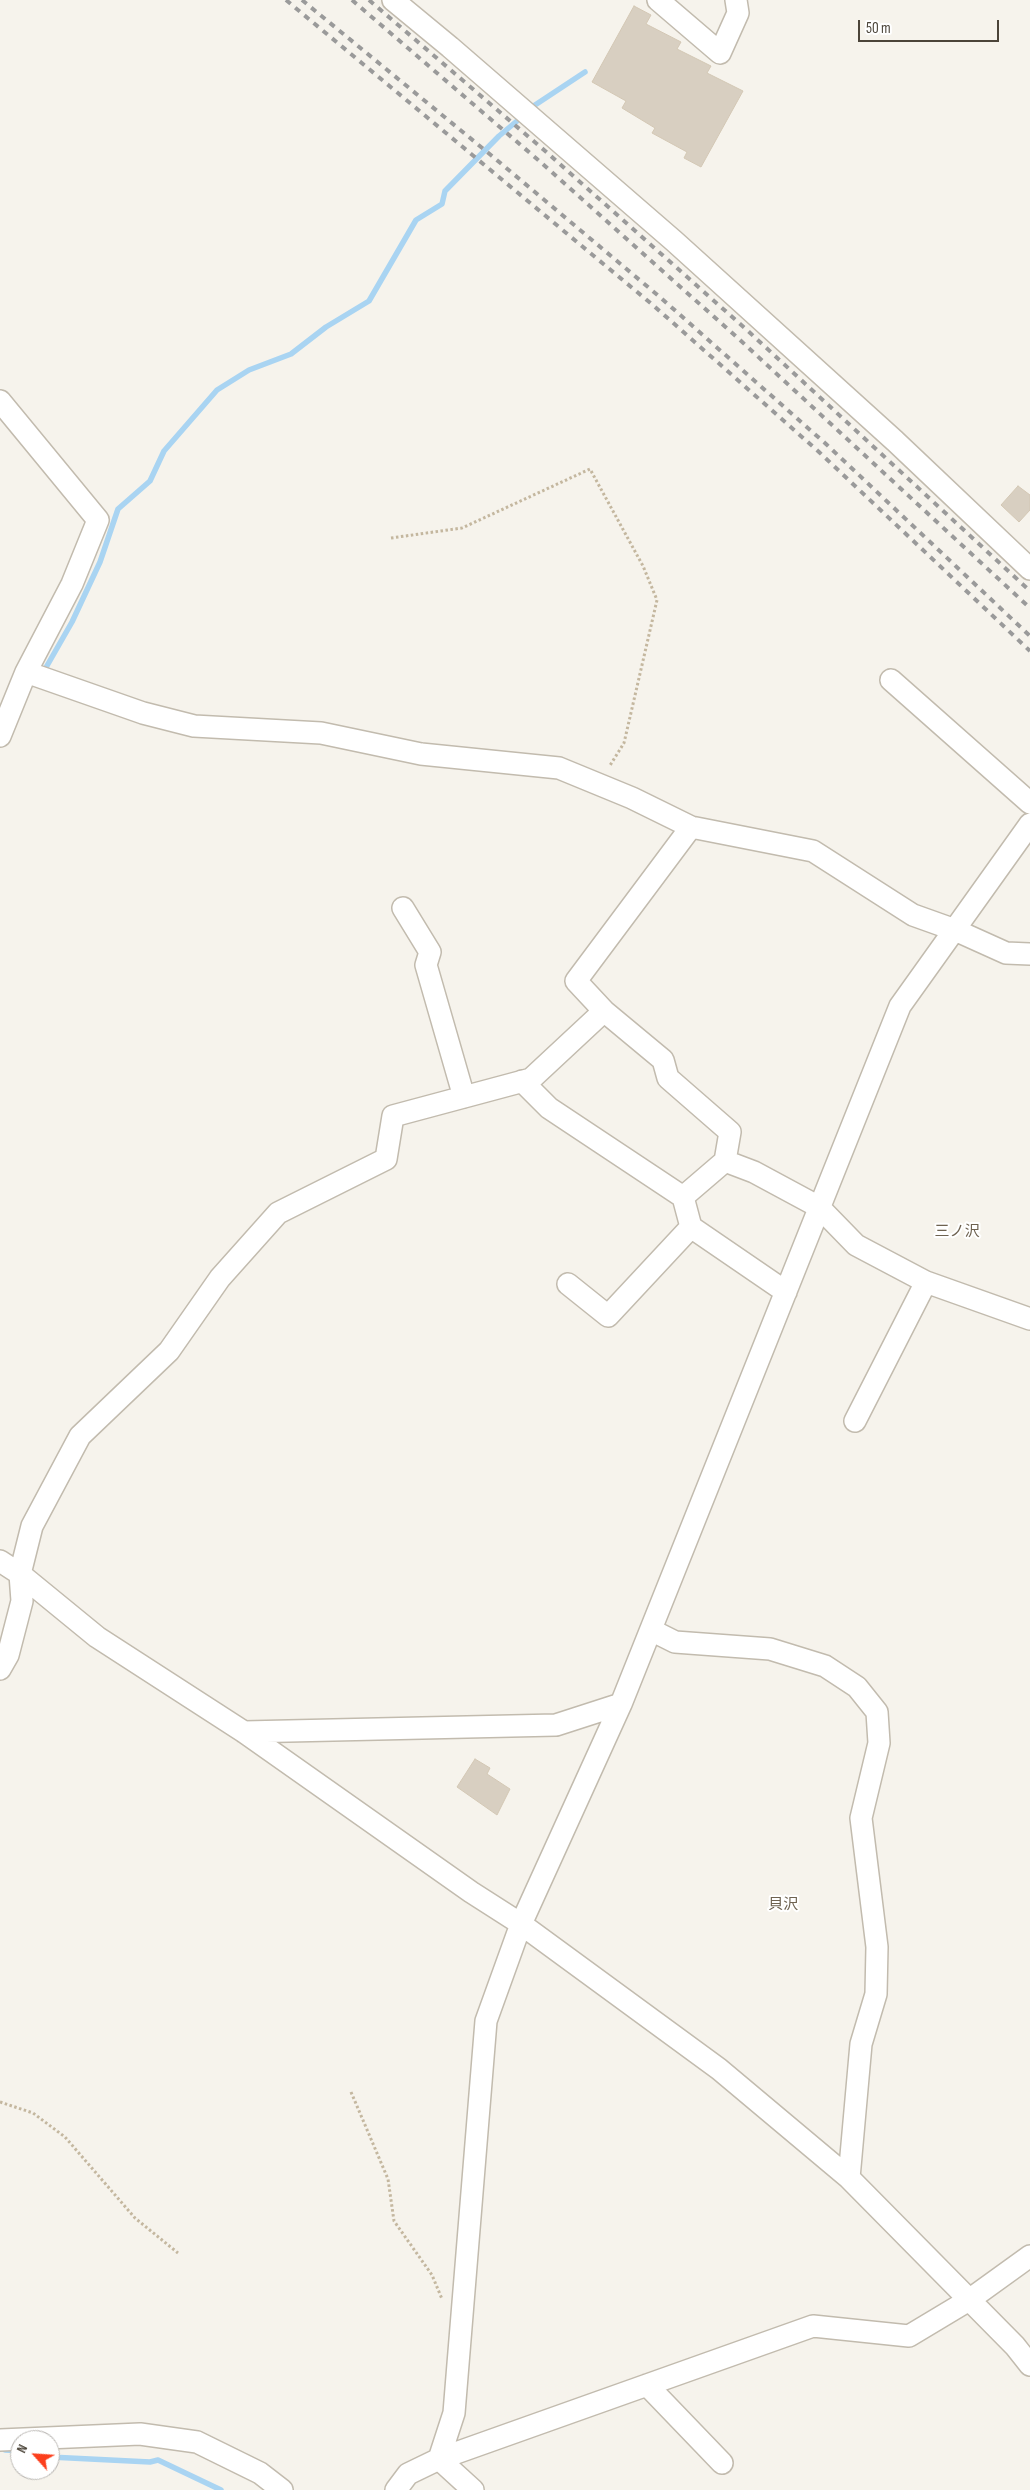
<!DOCTYPE html>
<html>
<head>
<meta charset="utf-8">
<style>
	body { margin:0 }
	#map { position:relative; width:1030px; height:2490px; overflow:hidden; background:#f6f3ec; font-family:"Sofia Sans Condensed",sans-serif }
	canvas { display:block }
	.north { position:absolute; left:10px; top:2430px; width:50px; height:50px; box-sizing:border-box; background:#fff; border:1px solid #b7b4b0; border-radius:50%; rotate:296deg; font-size:14px; font-weight:700; line-height:20px; text-align:center; color:#4b4439 }
	.north::after { content:''; display:block; margin:auto; width:18px; height:22px; background:#fc3f1d; clip-path:polygon(50% 0,100% 100%,50% 72%,0 100%) }
	.scale { position:absolute; left:858px; top:20px; width:141px; height:22px; box-sizing:border-box; border:2px solid #4b4439; border-top:0; padding-left:6px; font-size:15px; line-height:18px; white-space:nowrap; color:#4b4439; -webkit-text-stroke:4px #fff; paint-order:stroke }
</style>
</head>
<body>
<div id="map">
<canvas width="1030" height="2490"></canvas>
<div class="north">N</div>
<div class="scale">50 m</div>
</div>
<script>
const ctx = document.querySelector('canvas').getContext('2d');
ctx.lineJoin = 'round';
const poly = rows => new Path2D(rows.map(r => 'M' + r).join(''));
function stroke(path, color, width, dash) { ctx.strokeStyle = color; ctx.lineWidth = width; ctx.lineCap = dash ? 'butt' : 'round'; ctx.setLineDash(dash || []); ctx.stroke(path); }
function fill(path, color) { ctx.fillStyle = color; ctx.fill(path, 'evenodd'); }
function label(font, color, halo, rows, align = 'center') {
  ctx.font = font + ' "Sofia Sans Condensed","Noto Sans JP",sans-serif'; ctx.lineWidth = 4; ctx.setLineDash([]); ctx.textBaseline = 'middle'; ctx.strokeStyle = halo; ctx.fillStyle = color; for (const [text, x, y, turn = 0] of rows) {
    ctx.save(); ctx.translate(x, y); ctx.rotate((+turn || 0) * Math.PI / 180); ctx.textAlign = isNaN(turn) ? turn : align; if (halo) ctx.strokeText(text, 0, 0); ctx.fillText(text, 0, 0); ctx.restore();
  }
}
stroke(poly([
	[532,107,585,72],
	[44,671,72,622,100,562,118,509,150,481,164,451,217,390,249,370,291,354,326,327,369,301,416,220,442,204,445,191,499,136,523,116],
	[5,2450,20,2451],
	[50,2457,150,2462,158,2460,221,2490]
]), '#a9d4f2', 5.5);
const building = poly([
	[634,6,651,15,646,24,681,42,677,49,711,66,707,73,743,91,701,167,684,158,687,152,652,133,655,128,622,108,626,101,592,82,634,6],
	[1018,486,1030,495,1030,510,1019,522,1001,505,1018,486],
	[475,1759,490,1768,487,1774,510,1789,497,1815,457,1787,475,1759]
]);
fill(building, '#d8cfc1');
stroke(building, '#d3c7b4', 1);
const minor = poly([
	[393,0,450,47,674,241,895,441,1030,569],
	[658,0,720,53,738,13,736,0],
	[0,401,98,520,72,584,26,672,0,736],
	[26,672,143,713,194,726,321,733,421,754,559,768,632,798,691,827,813,851,913,915,955,930,1006,953,1030,954],
	[891,680,1030,803],
	[403,908,430,952,426,965,464,1097],
	[604,1011,663,1060,668,1078,730,1132,725,1161,683,1197],
	[522,1081,549,1108,683,1197,691,1227,786,1292],
	[725,1161,754,1172,819,1207,856,1245,926,1282,1030,1319],
	[568,1284,608,1316,691,1227],
	[855,1421,926,1282],
	[0,1561,20,1574,97,1637,244,1732,471,1892,521,1924,719,2069,849,2178,1015,2346,1030,2365],
	[651,1630,675,1642,770,1649,825,1666,857,1687,877,1712,879,1743,861,1818,877,1947,876,1994,861,2044,849,2178],
	[0,1669,8,1655,22,1601,20,1574,32,1526,80,1436,169,1351,220,1278,278,1213,386,1159,393,1116,531,1079,604,1011,576,981,691,827],
	[244,1732,556,1725,621,1704],
	[647,2385,722,2463],
	[0,2440,140,2434,197,2442,260,2473,282,2490],
	[396,2490,408,2474,439,2459,813,2326,909,2336,969,2300,1030,2256],
	[473,2490,439,2459,454,2413,486,2021,521,1924,621,1704,900,1006,1030,824]
]);
stroke(minor, '#c2bbae', 24);
stroke(poly([
	[391,538,462,528,590,469,643,566,657,600,624,743,609,767],
	[351,2092,388,2179,394,2221,432,2275,442,2299],
	[0,2102,33,2113,65,2137,135,2218,178,2253]
]), '#c4b79f', 3, [2.5, 2.5]);
stroke(minor, '#fff', 21);
stroke(poly([
	[286,0,654,306,819,452,1030,651],
	[302,0,492,156,661,298,826,444,1030,636],
	[352,0,537,159,740,340,1030,608],
	[369,0,544,150,748,331,1030,591]
]), '#9a9a9a', 4, [6, 6]);
label('15px', '#6e6250', '#fff', [
	["三ノ沢",957,1232],
	["貝沢",783,1905]
]);
</script>
</body>
</html>
